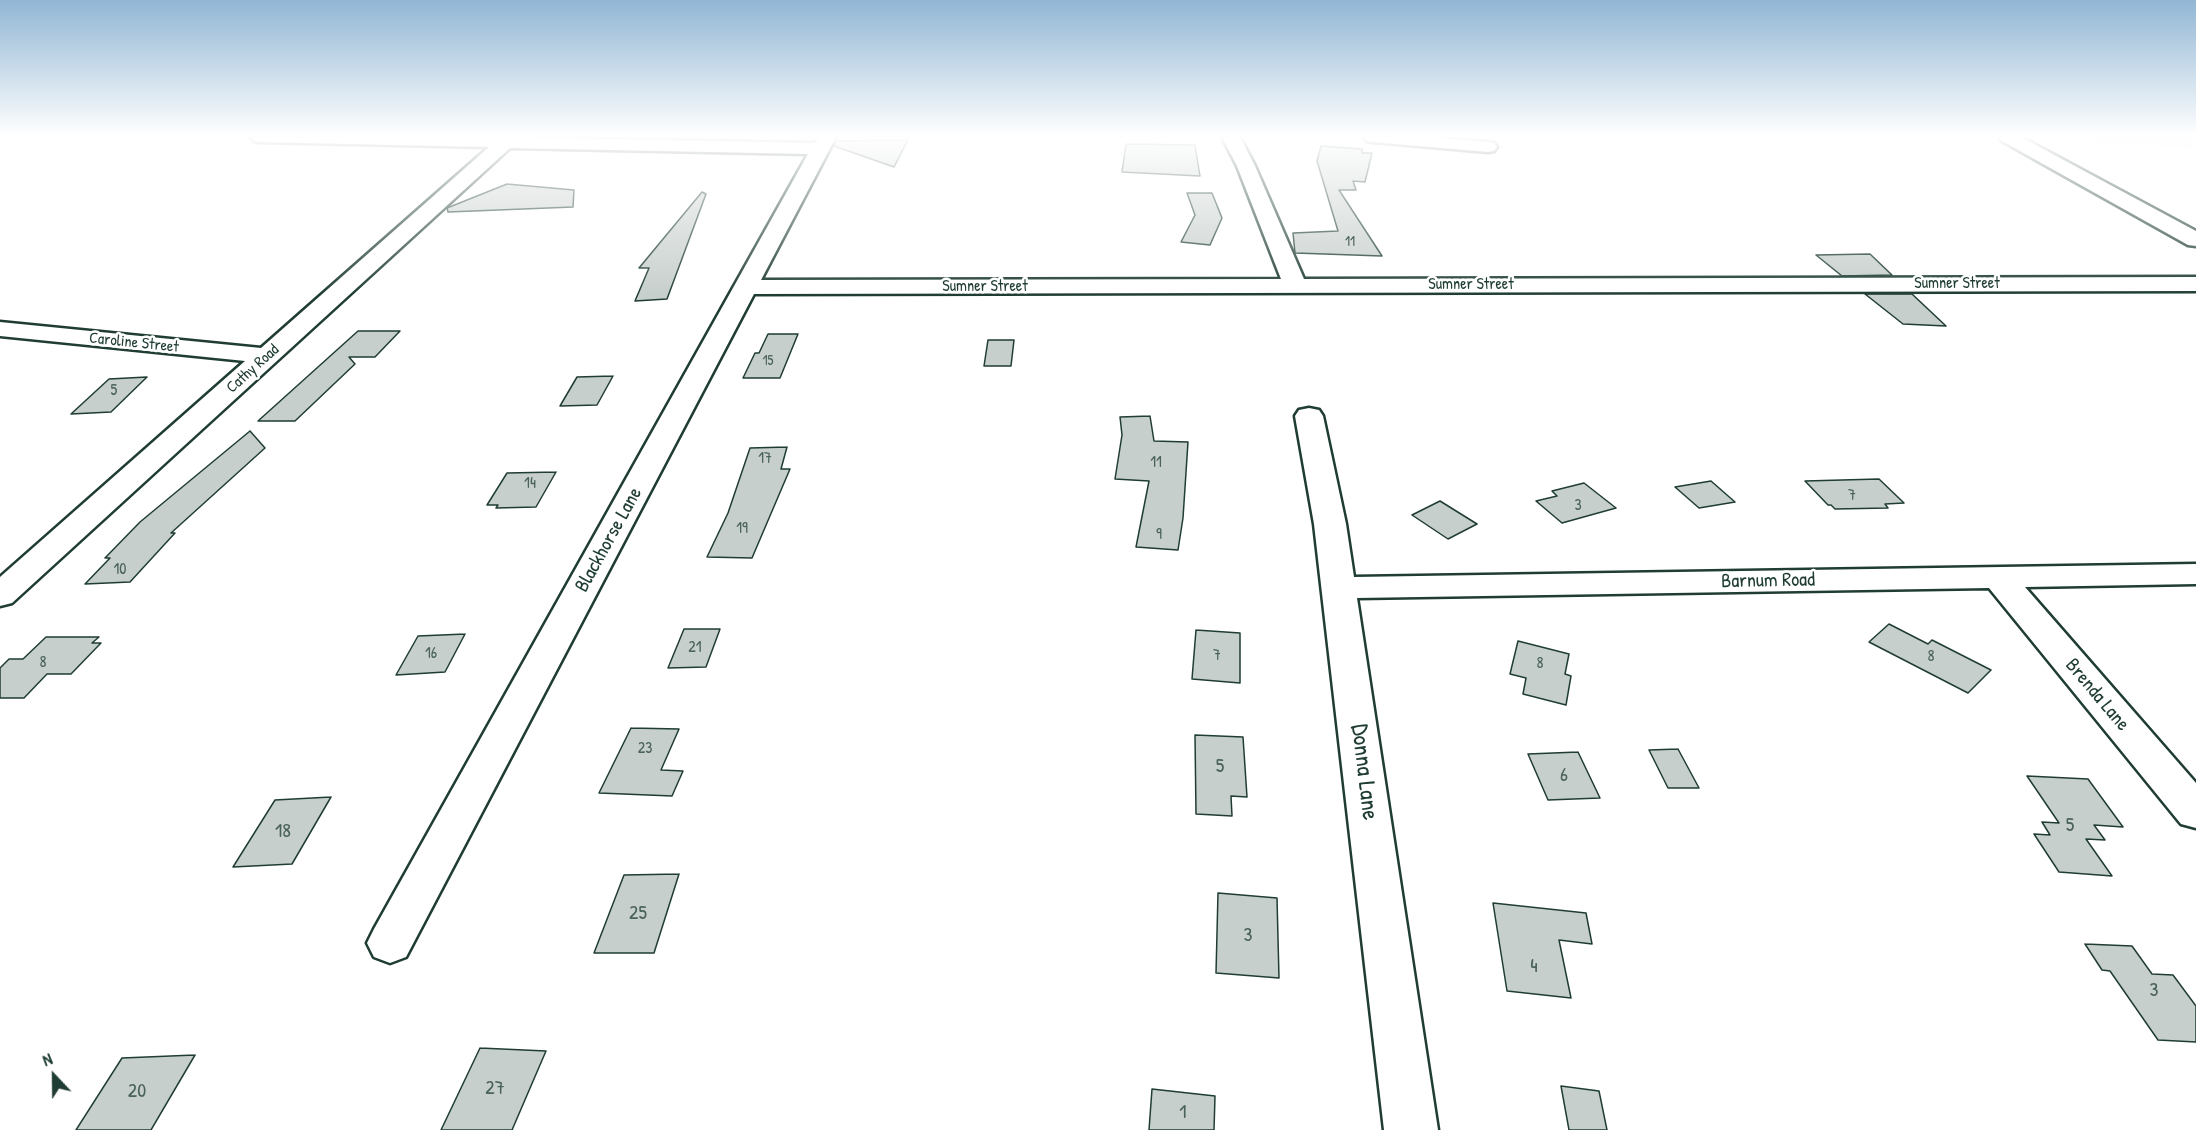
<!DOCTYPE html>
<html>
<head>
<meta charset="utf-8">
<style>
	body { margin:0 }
	#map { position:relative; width:2196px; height:1130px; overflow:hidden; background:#fff; font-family:"Patrick Hand",sans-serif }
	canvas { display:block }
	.north { position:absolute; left:24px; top:1046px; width:60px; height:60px; -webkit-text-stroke:4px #fff; paint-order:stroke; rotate:338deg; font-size:16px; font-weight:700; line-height:24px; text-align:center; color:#1f3d34 }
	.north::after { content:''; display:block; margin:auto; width:21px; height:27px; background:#1f3d34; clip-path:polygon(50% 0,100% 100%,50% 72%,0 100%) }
</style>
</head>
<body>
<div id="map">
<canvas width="2196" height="1130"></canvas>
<div class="north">N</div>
</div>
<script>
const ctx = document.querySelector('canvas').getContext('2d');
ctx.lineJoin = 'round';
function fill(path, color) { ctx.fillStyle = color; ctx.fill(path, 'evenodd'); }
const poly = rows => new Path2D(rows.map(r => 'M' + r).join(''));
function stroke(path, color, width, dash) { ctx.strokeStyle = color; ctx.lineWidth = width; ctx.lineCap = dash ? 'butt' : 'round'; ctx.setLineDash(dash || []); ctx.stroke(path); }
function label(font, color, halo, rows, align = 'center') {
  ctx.font = font + ' "Patrick Hand",sans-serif'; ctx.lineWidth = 5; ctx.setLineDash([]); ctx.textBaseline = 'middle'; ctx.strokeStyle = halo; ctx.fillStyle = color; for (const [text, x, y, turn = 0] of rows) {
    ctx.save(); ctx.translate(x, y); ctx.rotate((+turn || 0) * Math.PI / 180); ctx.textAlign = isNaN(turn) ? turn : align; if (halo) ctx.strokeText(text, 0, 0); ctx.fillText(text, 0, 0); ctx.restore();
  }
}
fill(poly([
	[1933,137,2196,137,2196,148]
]), '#eef1f0');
const building = poly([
	[908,140,894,167,834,146,836,141,908,140],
	[1126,144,1195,145,1200,176,1122,172,1126,144],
	[1321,146,1362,149,1362,153,1372,153,1365,182,1353,181,1356,190,1339,190,1382,256,1295,253,1293,233,1338,231,1317,161,1321,146],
	[507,184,574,190,573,207,448,212,447,208,507,184],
	[702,192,706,194,667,299,635,301,649,268,639,268,702,192],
	[1187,193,1212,193,1222,218,1210,245,1181,242,1195,215,1187,193],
	[1870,254,1892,275,1842,276,1816,255,1870,254],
	[1865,294,1912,294,1946,326,1903,324,1865,294],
	[358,331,400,331,375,357,349,357,355,364,295,421,258,421,358,331],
	[768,334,798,334,780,378,743,378,755,353,759,353,768,334],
	[988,340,1014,340,1011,366,984,366,988,340],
	[613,376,597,405,560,406,577,377,613,376],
	[147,377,111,412,71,414,109,379,147,377],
	[1150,416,1154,441,1188,442,1183,518,1178,550,1136,547,1149,481,1115,479,1122,435,1120,417,1150,416],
	[250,431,265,448,171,533,175,533,130,582,85,584,110,558,105,558,140,522,250,431],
	[787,447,781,469,790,469,752,558,707,557,728,513,750,448,787,447],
	[556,472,536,507,496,508,498,505,487,505,507,473,556,472],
	[1879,479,1904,503,1885,504,1888,508,1835,509,1831,505,1828,505,1805,481,1879,479],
	[1711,481,1735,502,1699,508,1675,487,1711,481],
	[1584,483,1616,508,1562,523,1536,501,1557,496,1552,491,1584,483],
	[1440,501,1477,524,1448,539,1412,515,1440,501],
	[1889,624,1928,644,1932,640,1991,670,1968,693,1869,642,1889,624],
	[684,629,720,629,706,667,668,668,684,629],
	[1196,630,1240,633,1240,683,1192,679,1196,630],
	[465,634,445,672,396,675,418,636,465,634],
	[46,637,99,637,92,643,101,643,71,674,47,674,24,698,0,698,0,668,9,659,23,659,46,637],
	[1518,641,1569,654,1565,674,1571,676,1566,705,1523,694,1526,678,1510,674,1518,641],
	[631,728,679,729,661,770,683,771,672,796,599,793,631,728],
	[1195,735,1243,737,1247,797,1231,796,1232,816,1196,814,1195,735],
	[1678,749,1699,788,1668,788,1649,750,1678,749],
	[1578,752,1600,798,1548,800,1528,754,1578,752],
	[2027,776,2088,779,2123,827,2094,825,2105,840,2086,839,2112,876,2059,872,2034,834,2050,835,2042,822,2059,823,2027,776],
	[331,797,292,864,233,867,275,800,331,797],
	[679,874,654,953,594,953,624,875,679,874],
	[1218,893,1277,898,1279,978,1216,973,1218,893],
	[1493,903,1586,913,1592,944,1559,940,1571,998,1507,991,1493,903],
	[2085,944,2132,946,2152,974,2173,975,2196,1006,2196,1042,2158,1040,2110,971,2102,970,2085,944],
	[480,1048,546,1051,512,1130,441,1130,480,1048],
	[195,1055,151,1130,76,1130,122,1058,195,1055],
	[1561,1086,1599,1091,1607,1130,1569,1130,1561,1086],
	[1152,1089,1215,1096,1214,1130,1149,1130,1152,1089]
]);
fill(building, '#c7cfcc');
stroke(building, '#1f3d34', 1.5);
const minor = poly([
	[251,137,506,137,815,143,818,137,836,137,761,280,1281,279,1237,166,1222,137,1240,137,1255,166,1304,279,2196,277,2196,291,754,294,406,957,390,963,374,957,367,943,374,929,808,154,510,148,12,603,0,606,0,577,245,361,0,336,0,322,261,348,489,147,260,142,254,141,251,137],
	[1364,137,1432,137,1488,142,1494,143,1497,147,1494,151,1488,152,1373,142,1367,141,1364,137],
	[1999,137,2021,137,2196,231,2196,246,2188,245,2002,141,1999,137],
	[1309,408,1319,410,1323,416,1346,524,1354,577,2196,564,2196,584,2025,587,2196,783,2196,828,2181,824,1989,588,1357,598,1438,1130,1384,1130,1314,524,1295,416,1299,410,1309,408]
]);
stroke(minor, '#1f3d34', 5);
fill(minor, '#fff');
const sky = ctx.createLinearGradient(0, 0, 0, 295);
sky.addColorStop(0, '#91b6d4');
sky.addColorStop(0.46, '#fff');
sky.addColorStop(1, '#ffffff00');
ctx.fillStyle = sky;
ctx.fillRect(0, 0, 2196, 295);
label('14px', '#49625a', null, [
	["11",1350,242],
	["15",768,361]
]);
label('16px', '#1f3d34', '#fff', [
	["Sumner Street",1957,284],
	["Sumner Street",1471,285],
	["Sumner Street",985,287],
	["Caroline Street",134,343,6],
	["Cathy Road",253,369,-42]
]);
label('16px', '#49625a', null, [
	["5",114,391],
	["17",765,459],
	["11",1156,463],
	["14",530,484],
	["7",1852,496],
	["3",1578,506],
	["19",742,529],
	["9",1159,535],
	["10",120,570],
	["21",695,648],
	["16",431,654],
	["7",1217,656],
	["8",1931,657],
	["8",43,663],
	["8",1540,664],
	["23",645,749]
]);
label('20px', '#1f3d34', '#fff', [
	["Blackhorse Lane",609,540,-61],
	["Barnum Road",1768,581,-1],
	["Brenda Lane",2097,695,50]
]);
label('20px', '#49625a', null, [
	["5",1220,767],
	["6",1564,776],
	["5",2070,826],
	["18",283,832],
	["25",638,914],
	["3",1248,936],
	["4",1534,967],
	["3",2154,991],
	["27",495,1089],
	["20",137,1092],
	["1",1183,1113]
]);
label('24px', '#1f3d34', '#fff', [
	["Donna Lane",1364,772,83]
]);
</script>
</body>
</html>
